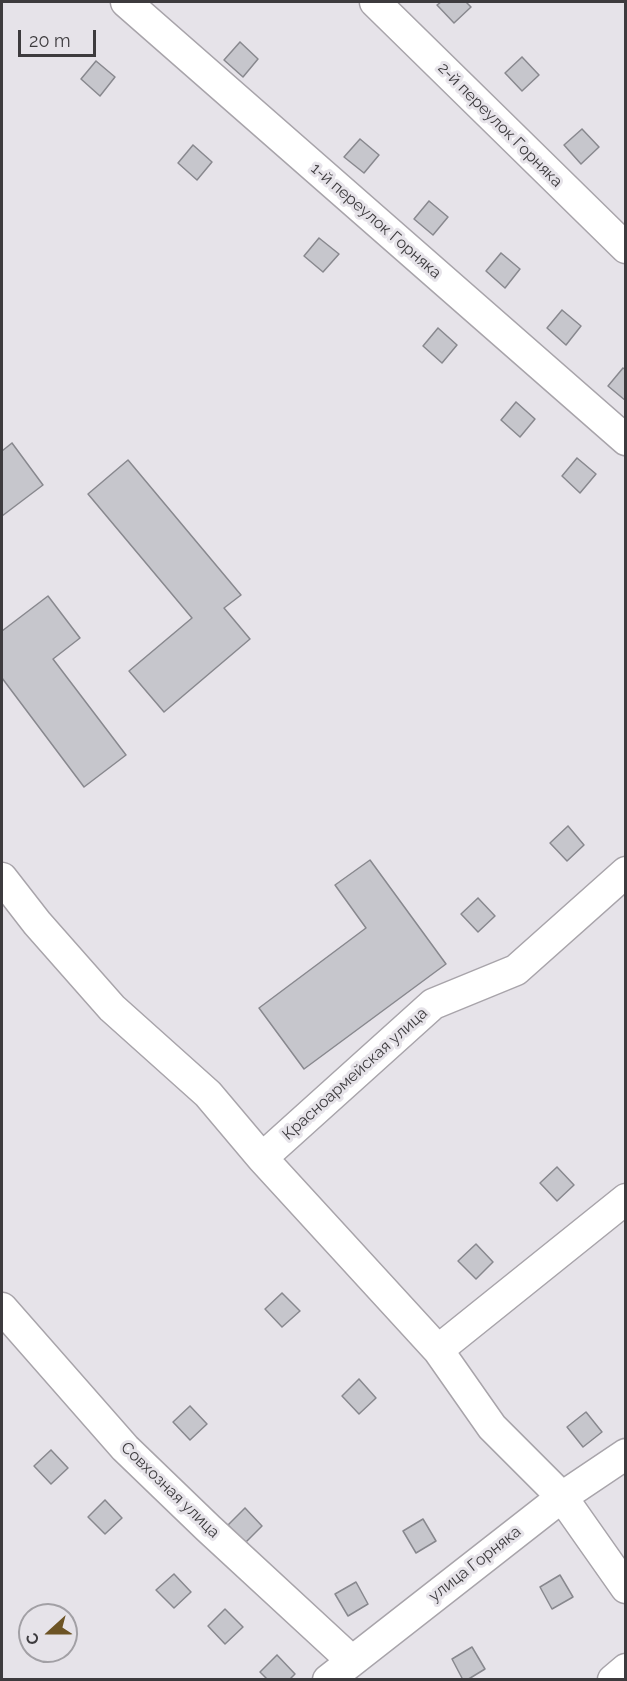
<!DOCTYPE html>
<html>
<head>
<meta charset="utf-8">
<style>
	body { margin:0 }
	#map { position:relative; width:627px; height:1681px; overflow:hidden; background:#e6e3e9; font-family:Raleway,sans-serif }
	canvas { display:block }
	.frame { position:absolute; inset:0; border:3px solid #3d3b3e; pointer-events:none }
	.north { position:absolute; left:18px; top:1603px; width:60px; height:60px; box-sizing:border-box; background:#e6e3e9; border:2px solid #a2a0a5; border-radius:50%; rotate:249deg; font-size:16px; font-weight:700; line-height:24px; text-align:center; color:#3d3b3e }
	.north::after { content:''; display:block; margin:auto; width:21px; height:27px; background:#6d5425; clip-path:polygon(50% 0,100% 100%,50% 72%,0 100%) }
	.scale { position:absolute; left:18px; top:30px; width:78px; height:27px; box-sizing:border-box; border:3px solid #3d3b3e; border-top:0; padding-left:8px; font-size:18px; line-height:21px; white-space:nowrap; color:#3d3b3e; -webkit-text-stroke:4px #e6e3e9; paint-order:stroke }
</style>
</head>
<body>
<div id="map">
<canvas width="627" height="1681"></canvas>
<div class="frame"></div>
<div class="north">С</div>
<div class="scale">20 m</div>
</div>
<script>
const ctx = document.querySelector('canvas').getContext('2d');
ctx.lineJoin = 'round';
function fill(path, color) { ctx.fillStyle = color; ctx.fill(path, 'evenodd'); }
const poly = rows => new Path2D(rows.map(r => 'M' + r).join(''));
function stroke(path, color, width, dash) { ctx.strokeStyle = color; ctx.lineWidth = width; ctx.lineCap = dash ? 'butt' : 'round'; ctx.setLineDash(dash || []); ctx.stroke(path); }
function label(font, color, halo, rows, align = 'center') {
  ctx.font = font + ' Raleway,sans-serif'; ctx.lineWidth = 6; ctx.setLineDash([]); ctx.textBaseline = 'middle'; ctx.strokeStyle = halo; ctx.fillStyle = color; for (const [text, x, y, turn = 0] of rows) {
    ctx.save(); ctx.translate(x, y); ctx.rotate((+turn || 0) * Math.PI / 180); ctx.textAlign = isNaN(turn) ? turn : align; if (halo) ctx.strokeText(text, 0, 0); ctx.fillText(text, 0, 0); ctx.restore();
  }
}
const building = poly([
	[441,2,466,2,471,7,454,23,437,5,441,2],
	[240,42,258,59,243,77,224,60,240,42],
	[522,57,539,75,522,91,505,73,522,57],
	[96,61,115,77,100,96,81,79,96,61],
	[582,129,599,147,581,164,564,145,582,129],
	[360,139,379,155,364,173,344,157,360,139],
	[193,145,212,162,197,180,178,163,193,145],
	[429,201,448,217,433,235,414,219,429,201],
	[319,238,339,254,323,272,304,256,319,238],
	[501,253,520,269,505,288,486,271,501,253],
	[562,310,581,326,566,345,547,328,562,310],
	[438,328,457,345,442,363,423,346,438,328],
	[623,368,626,370,626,401,608,386,623,368],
	[516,402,535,419,520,437,501,420,516,402],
	[12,443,43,485,2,516,2,451,12,443],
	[577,458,596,474,580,493,562,476,577,458],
	[128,460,241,595,224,608,250,639,164,712,129,671,192,618,88,494,128,460],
	[48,596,80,638,53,659,126,755,84,787,2,678,2,631,48,596],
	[568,826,584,845,567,861,550,843,568,826],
	[370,860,446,964,304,1069,259,1008,366,928,335,885,370,860],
	[478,898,495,916,478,932,461,914,478,898],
	[557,1167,574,1185,557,1201,540,1183,557,1167],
	[476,1244,493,1262,476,1279,458,1261,476,1244],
	[282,1293,300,1311,282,1327,265,1309,282,1293],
	[359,1379,376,1398,359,1414,342,1396,359,1379],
	[190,1406,207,1424,190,1440,173,1422,190,1406],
	[586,1412,602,1432,583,1447,567,1427,586,1412],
	[51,1450,68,1468,51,1484,34,1466,51,1450],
	[105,1500,122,1518,105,1534,88,1517,105,1500],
	[245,1508,262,1526,245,1543,228,1525,245,1508],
	[423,1519,436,1541,416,1553,403,1531,423,1519],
	[174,1574,191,1592,174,1608,156,1590,174,1574],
	[560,1575,573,1597,552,1609,540,1587,560,1575],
	[356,1582,368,1604,348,1616,335,1594,356,1582],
	[225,1609,243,1627,225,1644,208,1626,225,1609],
	[472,1647,485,1669,467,1680,463,1680,452,1659,472,1647],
	[277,1655,295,1674,289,1680,268,1680,260,1672,277,1655]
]);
fill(building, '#c6c6cc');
stroke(building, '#88888e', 1.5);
const minor = poly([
	[126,2,626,440],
	[375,2,626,248],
	[2,878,37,923,112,1008,208,1094,262,1158,438,1350,492,1427,562,1497,626,1588],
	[262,1158,433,1004,516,970,626,872],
	[2,1308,125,1448,208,1528,352,1661],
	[438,1350,626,1199],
	[328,1680,562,1497,626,1454],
	[613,1680,626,1669]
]);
stroke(minor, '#a8a4aa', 33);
stroke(minor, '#fff', 30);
label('16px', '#3d3b3e', '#e6e3e9', [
	["2-й переулок Горняка",500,125,45],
	["1-й переулок Горняка",376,221,41],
	["Красноармейская улица",355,1074,-42],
	["Совхозная улица",170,1490,44],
	["улица Горняка",475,1564,-38]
]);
</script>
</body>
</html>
